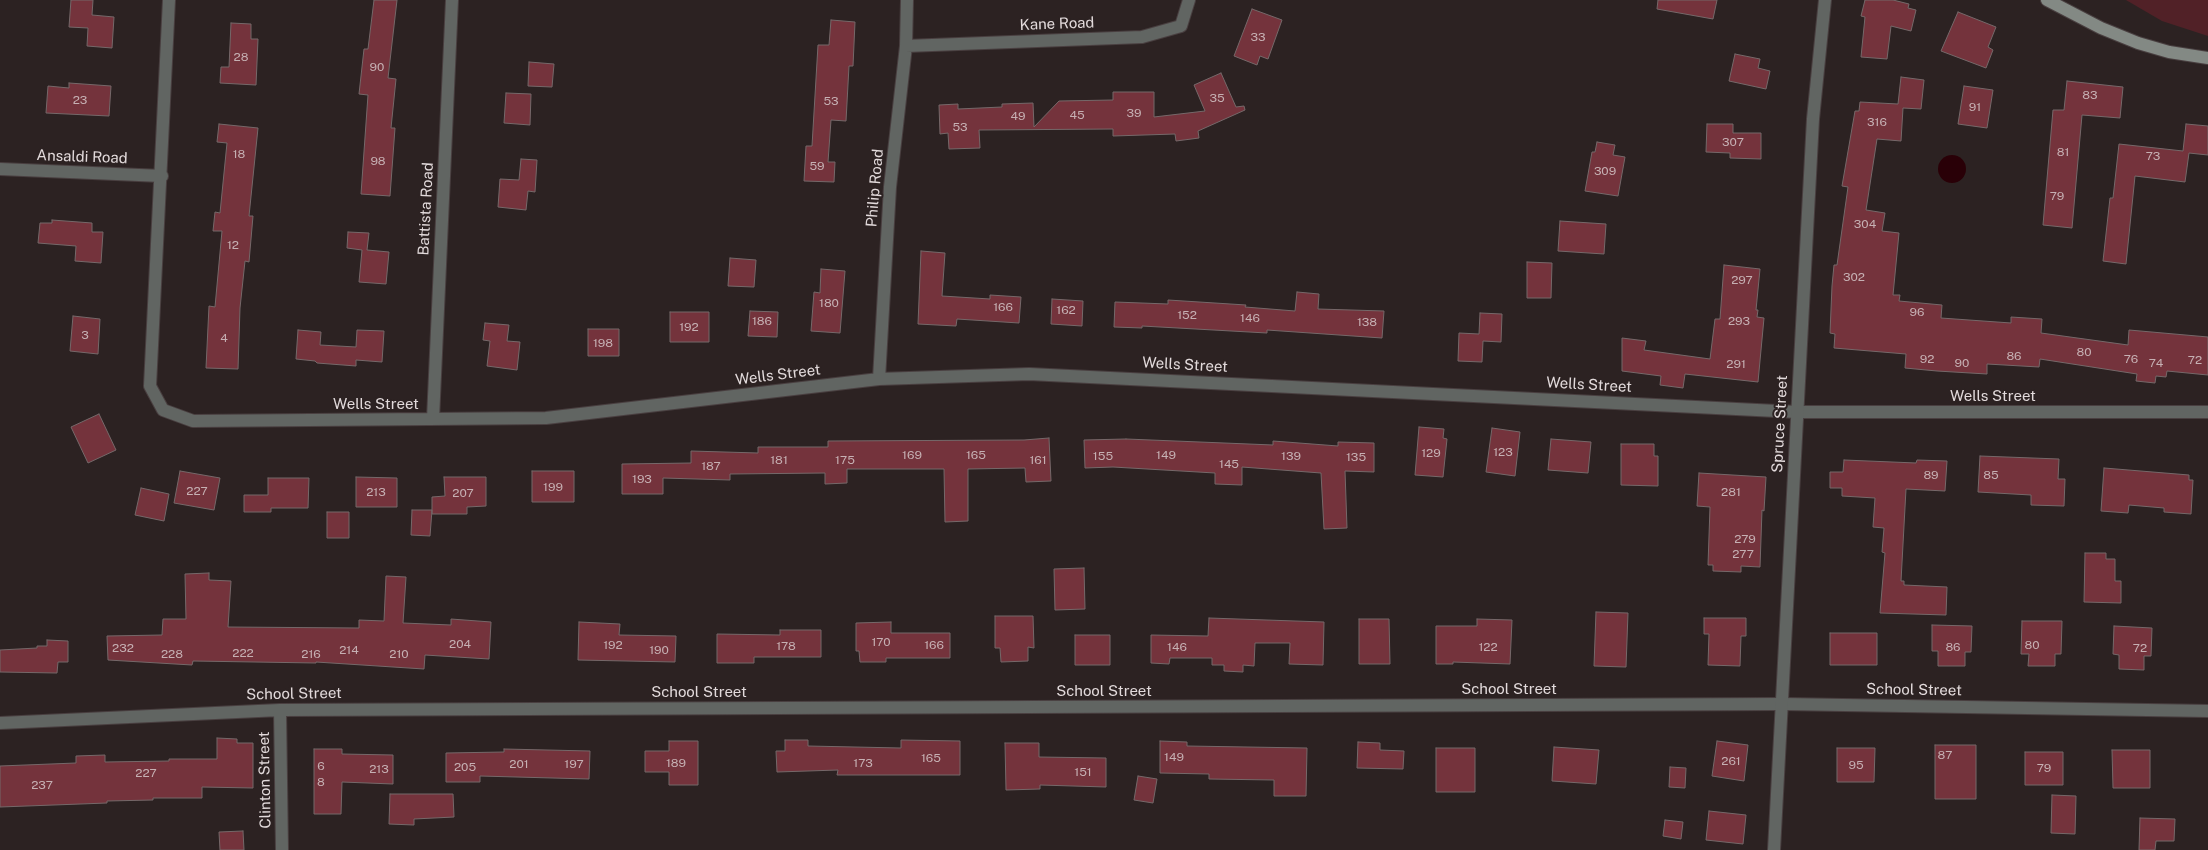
<!DOCTYPE html>
<html>
<head>
<meta charset="utf-8">
<style>
	body { margin:0 }
	canvas { display:block; background:#2c2222 }
</style>
</head>
<body>
<canvas width="2208" height="850"></canvas>
<script>
const ctx = document.querySelector('canvas').getContext('2d');
ctx.lineJoin = 'round';
function fill(path, color) { ctx.fillStyle = color; ctx.fill(path, 'evenodd'); }
const poly = rows => new Path2D(rows.map(r => 'M' + r).join(''));
function stroke(path, color, width, dash) { ctx.strokeStyle = color; ctx.lineWidth = width; ctx.lineCap = dash ? 'butt' : 'round'; ctx.setLineDash(dash || []); ctx.stroke(path); }
function label(font, color, halo, rows, align = 'center') {
  ctx.font = font + ' "Public Sans",sans-serif'; ctx.lineWidth = 4; ctx.setLineDash([]); ctx.textBaseline = 'middle'; ctx.strokeStyle = halo; ctx.fillStyle = color; for (const [text, x, y, turn = 0] of rows) {
    ctx.save(); ctx.translate(x, y); ctx.rotate((+turn || 0) * Math.PI / 180); ctx.textAlign = isNaN(turn) ? turn : align; if (halo) ctx.strokeText(text, 0, 0); ctx.fillText(text, 0, 0); ctx.restore();
  }
}
fill(poly([
	[2126,0,2208,0,2208,36,2162,21]
]), '#512127');
fill(poly([
	'1938 169a14 14 0 1 1 28 0a14 14 0 1 1-28 0Z'
]), '#290007');
const building = poly([
	[71,0,93,0,92,15,114,17,112,48,87,46,88,28,69,27,71,0],
	[374,0,397,0,388,78,396,79,391,128,395,128,390,196,361,194,368,95,359,94,364,49,368,49,374,0],
	[1658,0,1717,0,1713,19,1657,9,1658,0],
	[1865,0,1893,0,1909,4,1908,8,1916,10,1911,31,1891,26,1887,59,1861,57,1865,17,1861,16,1865,0],
	[1252,9,1282,20,1268,59,1260,56,1257,65,1234,56,1252,9],
	[1958,12,1996,27,1988,47,1993,50,1986,68,1941,51,1958,12],
	[831,20,855,22,853,66,849,66,846,121,831,120,828,162,835,162,834,182,804,181,806,146,812,146,818,45,829,45,831,20],
	[231,23,251,24,251,39,258,39,256,85,220,83,221,67,229,67,231,23],
	[1735,54,1760,59,1758,68,1770,71,1766,89,1729,81,1735,54],
	[529,62,554,64,552,87,528,86,529,62],
	[1221,73,1236,107,1244,106,1245,110,1198,131,1199,138,1176,141,1175,134,1113,136,1113,129,979,130,980,148,949,149,948,133,940,134,939,105,958,104,958,109,1002,107,1002,104,1033,103,1034,127,1059,101,1113,100,1113,92,1154,92,1154,117,1205,111,1194,85,1221,73],
	[1901,77,1924,80,1921,109,1903,108,1901,141,1877,139,1866,210,1885,213,1882,231,1899,233,1893,295,1900,295,1899,301,1942,305,1941,318,2011,323,2011,317,2042,319,2041,333,2128,345,2129,330,2208,337,2208,375,2167,371,2166,377,2156,376,2155,383,2136,381,2137,374,2040,359,2039,367,1987,364,1987,374,1937,371,1905,368,1906,354,1834,348,1835,334,1830,333,1832,286,1834,265,1837,265,1848,187,1842,186,1855,111,1859,111,1860,102,1898,104,1901,77],
	[2067,81,2123,87,2120,118,2082,115,2072,228,2043,225,2053,110,2064,110,2067,81],
	[69,83,111,86,109,116,46,113,48,86,69,88,69,83],
	[1964,86,1993,90,1987,128,1958,124,1964,86],
	[506,93,531,94,530,125,504,123,506,93],
	[219,124,258,128,249,216,253,216,249,262,245,261,240,308,238,369,206,368,209,306,215,307,222,231,213,231,215,212,220,213,227,143,217,142,219,124],
	[1707,124,1733,124,1733,133,1761,133,1761,159,1730,158,1730,153,1706,152,1707,124],
	[2186,124,2208,126,2208,155,2189,153,2185,182,2135,176,2126,264,2103,261,2110,198,2113,198,2119,144,2183,151,2186,124],
	[1597,142,1615,145,1613,155,1625,157,1618,196,1585,191,1592,152,1595,152,1597,142],
	[521,159,537,160,535,192,528,191,526,210,498,207,500,179,519,180,521,159],
	[52,220,92,223,92,232,103,232,101,263,75,261,76,246,38,243,40,223,52,223,52,220],
	[1560,221,1606,224,1604,254,1558,251,1560,221],
	[348,232,369,233,367,250,389,252,386,284,359,282,362,250,347,248,348,232],
	[921,251,945,253,942,296,990,299,990,295,1021,297,1019,323,957,319,956,326,918,324,921,251],
	[730,258,756,260,754,287,728,286,730,258],
	[1527,262,1552,263,1551,298,1527,298,1527,262],
	[1724,265,1760,269,1756,310,1758,310,1757,317,1764,318,1758,382,1685,374,1683,388,1660,385,1661,376,1622,371,1622,338,1646,341,1644,350,1710,359,1715,319,1720,319,1724,265],
	[821,269,845,271,840,333,811,331,814,292,820,293,821,269],
	[1297,292,1319,294,1318,309,1384,311,1382,338,1267,330,1267,333,1142,326,1142,328,1114,327,1115,302,1168,304,1168,300,1246,305,1245,307,1295,311,1297,292],
	[1052,299,1083,301,1082,326,1051,324,1052,299],
	[750,311,778,312,777,337,748,336,750,311],
	[670,312,709,312,709,342,670,342,670,312],
	[1480,313,1502,314,1501,342,1483,341,1482,362,1458,361,1459,333,1479,334,1480,313],
	[73,316,100,319,98,354,70,351,73,316],
	[485,323,509,325,507,341,520,342,517,370,487,366,490,341,483,340,485,323],
	[588,329,619,329,619,356,588,356,588,329],
	[298,330,321,332,320,345,356,347,357,330,384,331,382,362,356,360,356,366,317,363,315,361,296,359,298,330],
	[99,414,116,450,88,463,71,427,99,414],
	[1419,427,1444,429,1443,438,1447,439,1443,477,1415,475,1419,427],
	[1492,428,1520,432,1515,476,1486,472,1492,428],
	[1049,438,1051,481,1026,482,1025,468,968,469,968,521,945,522,944,469,847,469,847,483,825,484,825,473,730,474,730,480,663,478,663,494,622,494,622,464,691,463,691,451,758,453,758,447,828,447,828,441,1024,440,1049,438],
	[1126,439,1273,445,1273,441,1338,446,1338,442,1374,443,1374,472,1345,471,1347,528,1324,529,1321,473,1242,467,1242,485,1215,484,1215,473,1113,467,1085,468,1084,440,1126,439],
	[1551,439,1591,442,1588,473,1548,470,1551,439],
	[1621,444,1654,444,1654,456,1658,456,1658,486,1621,485,1621,444],
	[1980,456,2059,459,2058,479,2065,479,2064,506,2031,505,2031,495,1978,492,1980,456],
	[1844,460,1916,463,1917,460,1947,461,1945,491,1906,489,1901,581,1904,581,1904,585,1947,587,1946,615,1880,613,1885,553,1882,552,1884,528,1873,527,1875,498,1842,496,1842,488,1830,488,1830,472,1843,472,1844,460],
	[2104,468,2189,475,2189,480,2193,480,2191,514,2164,512,2164,508,2129,505,2128,513,2101,511,2104,468],
	[180,471,220,478,214,510,174,503,180,471],
	[532,471,574,471,574,502,532,502,532,471],
	[1699,473,1766,477,1764,511,1762,510,1760,567,1741,566,1741,572,1713,571,1713,565,1708,565,1710,507,1697,506,1699,473],
	[356,477,397,478,397,507,356,507,356,477],
	[444,477,486,477,486,506,467,507,467,514,432,514,432,497,445,496,444,477],
	[268,478,309,478,308,508,271,508,271,512,244,512,244,495,268,495,268,478],
	[141,488,169,494,164,521,135,515,141,488],
	[412,510,432,510,430,536,411,535,412,510],
	[327,512,349,512,349,538,327,538,327,512],
	[2085,553,2106,553,2106,559,2115,559,2115,581,2121,581,2121,603,2084,602,2085,553],
	[1084,568,1085,609,1055,610,1054,569,1084,568],
	[209,573,209,580,231,581,228,627,359,628,359,620,384,621,386,576,406,577,403,623,451,625,451,619,491,622,489,659,425,655,424,669,316,662,316,663,193,661,192,665,108,660,107,636,162,635,163,619,186,619,185,574,209,573],
	[1596,612,1628,613,1626,667,1594,666,1596,612],
	[995,616,1033,616,1034,648,1028,647,1028,661,1001,662,1000,648,995,648,995,616],
	[1209,618,1324,622,1323,665,1289,664,1290,643,1255,643,1254,666,1243,665,1243,672,1224,671,1224,665,1212,665,1212,658,1170,658,1169,664,1151,663,1151,635,1208,636,1209,618],
	[1704,618,1746,618,1746,636,1741,636,1740,666,1708,665,1709,634,1704,634,1704,618],
	[1359,619,1389,619,1390,664,1359,664,1359,619],
	[1477,619,1512,620,1510,664,1453,662,1453,664,1436,664,1436,626,1477,626,1477,619],
	[2022,621,2062,621,2061,654,2055,654,2055,666,2028,666,2029,654,2021,654,2022,621],
	[579,622,620,624,619,635,676,636,675,662,578,660,579,622],
	[891,622,891,633,950,633,950,658,886,658,886,662,860,662,859,651,856,651,856,623,891,622],
	[1932,625,1972,626,1971,652,1965,652,1965,666,1938,666,1938,651,1932,651,1932,625],
	[2114,626,2152,628,2151,656,2144,656,2144,670,2119,669,2119,655,2113,654,2114,626],
	[780,630,821,630,821,657,754,657,754,663,717,663,717,634,780,635,780,630],
	[1830,633,1877,633,1877,665,1830,665,1830,633],
	[1075,635,1110,635,1110,665,1075,665,1075,635],
	[47,640,68,641,68,662,58,662,57,673,0,672,0,650,37,648,37,646,47,646,47,640],
	[217,738,237,739,237,743,253,743,253,788,202,787,202,798,153,798,153,800,107,801,107,803,0,807,0,766,76,763,76,756,105,755,105,762,169,761,169,759,217,759,217,738],
	[785,740,808,740,808,746,901,748,901,740,960,741,960,775,837,775,838,770,777,772,776,751,785,751,785,740],
	[669,741,698,741,698,785,669,785,669,772,645,772,645,751,669,751,669,741],
	[1160,741,1187,742,1187,746,1307,748,1306,796,1274,796,1274,780,1209,779,1209,774,1160,773,1160,741],
	[1717,741,1748,745,1744,781,1712,776,1717,741],
	[1358,742,1380,743,1380,750,1404,751,1403,769,1357,768,1358,742],
	[1005,743,1039,743,1039,757,1106,758,1106,787,1040,785,1040,789,1006,790,1005,743],
	[1935,745,1976,745,1976,799,1935,799,1935,745],
	[1554,747,1599,750,1596,784,1552,781,1554,747],
	[1436,748,1475,748,1475,792,1436,792,1436,748],
	[1837,748,1875,748,1874,782,1837,782,1837,748],
	[314,749,342,749,342,754,393,755,393,784,342,782,341,814,314,814,314,749],
	[504,749,590,751,589,779,480,776,480,782,446,782,446,753,504,752,504,749],
	[2112,750,2150,750,2150,788,2113,788,2112,750],
	[2025,752,2063,752,2063,785,2025,785,2025,752],
	[1670,767,1686,768,1685,788,1669,787,1670,767],
	[1138,776,1157,779,1153,803,1134,800,1138,776],
	[390,794,453,794,454,817,414,819,414,825,389,824,390,794],
	[2052,795,2076,796,2075,834,2051,833,2052,795],
	[1709,811,1746,815,1743,844,1706,840,1709,811],
	[2140,818,2175,819,2174,841,2156,841,2155,850,2139,850,2140,818],
	[1665,820,1683,822,1681,839,1663,836,1665,820],
	[243,831,244,850,220,850,219,832,243,831]
]);
fill(building, '#74333c');
stroke(building, '#756869', 1);
const minor = poly([
	[169,0,150,386,163,410,193,421,546,418,879,379,1029,374,1797,412,2208,412],
	[906,46,1142,37,1181,26,1189,0],
	[0,169,162,176],
	[879,379,890,187,906,46,907,0],
	[433,419,452,0],
	[280,710,282,850],
	[0,723,280,710,1783,704,2208,711]
]);
const tertiary = poly([
	[1774,850,1813,119,1825,0]
]);
const secondary = poly([
	[2047,0,2101,28,2138,43,2169,52,2208,58]
]);
stroke(minor, '#493f40', 14);
stroke(tertiary, '#493f40', 14);
stroke(secondary, '#493f40', 14);
stroke(minor, '#616562', 12);
stroke(tertiary, '#616562', 12);
stroke(secondary, '#838984', 12);
label('12px', '#c6b0b3', null, [
	["33",1258,37],
	["28",241,57],
	["90",377,67],
	["83",2090,95],
	["35",1217,98],
	["23",80,100],
	["53",831,101],
	["91",1975,107],
	["39",1134,113],
	["45",1077,115],
	["49",1018,116],
	["316",1877,122],
	["53",960,127],
	["307",1733,142],
	["81",2063,152],
	["18",239,154],
	["73",2153,156],
	["98",378,161],
	["59",817,166],
	["309",1605,171],
	["79",2057,196],
	["304",1865,224],
	["12",233,245],
	["302",1854,277],
	["297",1742,280],
	["180",829,303],
	["166",1003,307],
	["162",1066,310],
	["96",1917,312],
	["152",1187,315],
	["146",1250,318],
	["186",762,321],
	["293",1739,321],
	["138",1367,322],
	["192",689,327],
	["3",85,335],
	["4",224,338],
	["198",603,343],
	["80",2084,352],
	["86",2014,356],
	["92",1927,359],
	["76",2131,359],
	["72",2195,360],
	["90",1962,363],
	["74",2156,363],
	["291",1736,364],
	["123",1503,452],
	["129",1431,453],
	["169",912,455],
	["165",976,455],
	["149",1166,455],
	["155",1103,456],
	["139",1291,456],
	["135",1356,457],
	["181",779,460],
	["175",845,460],
	["161",1038,460],
	["145",1229,464],
	["187",711,466],
	["89",1931,475],
	["85",1991,475],
	["193",642,479],
	["199",553,487],
	["227",197,491],
	["213",376,492],
	["281",1731,492],
	["207",463,493],
	["279",1745,539],
	["277",1743,554],
	["170",881,642],
	["204",460,644],
	["192",613,645],
	["166",934,645],
	["80",2032,645],
	["178",786,646],
	["146",1177,647],
	["122",1488,647],
	["86",1953,647],
	["232",123,648],
	["72",2140,648],
	["214",349,650],
	["190",659,650],
	["222",243,653],
	["228",172,654],
	["216",311,654],
	["210",399,654],
	["87",1945,755],
	["149",1174,757],
	["165",931,758],
	["261",1731,761],
	["189",676,763],
	["173",863,763],
	["201",519,764],
	["197",574,764],
	["95",1856,765],
	["6",321,766],
	["205",465,767],
	["79",2044,768],
	["213",379,769],
	["151",1083,772],
	["227",146,773],
	["8",321,782],
	["237",42,785]
]);
label('15px', '#e2dadb', '#2c2222', [
	["Kane Road",1057,24,-2],
	["Ansaldi Road",82,157,2],
	["Philip Road",875,188,-85],
	["Battista Road",426,209,-87],
	["Wells Street",1185,365,3],
	["Wells Street",778,375,-7],
	["Wells Street",1589,385,3],
	["Wells Street",1993,396],
	["Wells Street",376,404],
	["Spruce Street",1780,424,-87],
	["School Street",1509,689],
	["School Street",1914,690,1],
	["School Street",1104,691],
	["School Street",699,692],
	["School Street",294,694,-1],
	["Clinton Street",265,780,-91]
]);
</script>
</body>
</html>
